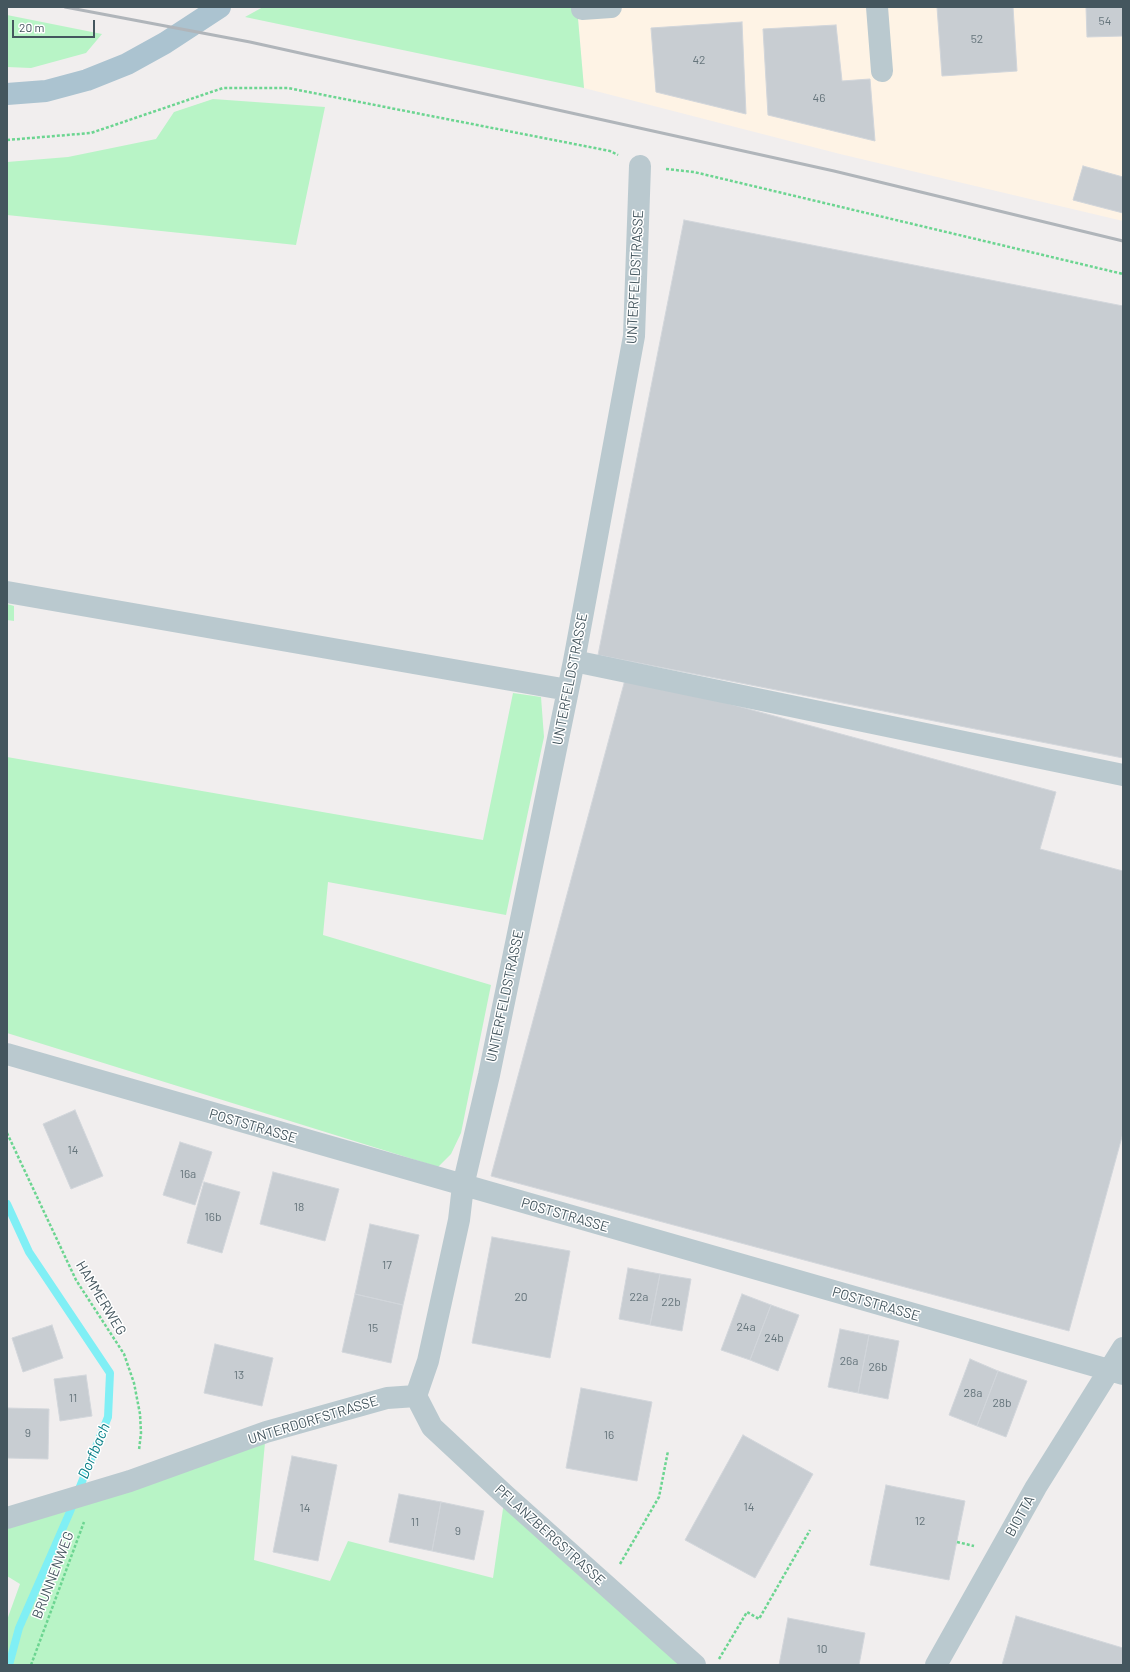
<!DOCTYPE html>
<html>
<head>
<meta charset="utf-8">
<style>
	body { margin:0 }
	#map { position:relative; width:1130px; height:1672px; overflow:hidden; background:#f1eeee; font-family:Barlow,sans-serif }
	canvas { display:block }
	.frame { position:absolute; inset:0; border:8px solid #44565e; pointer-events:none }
	.scale { position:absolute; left:12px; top:20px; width:83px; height:18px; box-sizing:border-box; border:2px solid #44565e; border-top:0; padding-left:5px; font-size:12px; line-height:14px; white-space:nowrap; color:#44565e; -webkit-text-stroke:3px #fff; paint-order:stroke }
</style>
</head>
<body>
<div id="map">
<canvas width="1130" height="1672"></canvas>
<div class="frame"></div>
<div class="scale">20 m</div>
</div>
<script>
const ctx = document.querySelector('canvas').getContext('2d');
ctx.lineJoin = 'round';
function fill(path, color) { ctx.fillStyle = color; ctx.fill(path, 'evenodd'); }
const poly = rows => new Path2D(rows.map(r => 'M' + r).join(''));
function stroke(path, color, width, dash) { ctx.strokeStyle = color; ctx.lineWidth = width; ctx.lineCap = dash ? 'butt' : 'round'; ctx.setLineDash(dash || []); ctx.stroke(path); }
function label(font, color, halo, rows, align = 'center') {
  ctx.font = font + ' Barlow,sans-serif'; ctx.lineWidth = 3; ctx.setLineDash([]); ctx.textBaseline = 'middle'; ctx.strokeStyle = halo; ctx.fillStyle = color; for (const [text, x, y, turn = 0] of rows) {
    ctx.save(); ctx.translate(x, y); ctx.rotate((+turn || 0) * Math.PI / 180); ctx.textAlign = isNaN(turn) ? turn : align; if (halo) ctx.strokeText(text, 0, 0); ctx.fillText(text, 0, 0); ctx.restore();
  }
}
fill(poly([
	[577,7,1123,7,1123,221,840,154,584,88]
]), '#fef3e5');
fill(poly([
	[263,7,577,7,584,88,245,17],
	[7,15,102,34,86,53,31,68,7,67],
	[213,99,325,107,296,245,7,215,7,162,68,157,156,139,174,112],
	[7,604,14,606,14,621,7,620],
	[513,693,541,697,544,737,506,915,328,882,323,935,491,985,461,1133,451,1154,438,1167,7,1033,7,757,483,840],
	[266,1432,254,1560,330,1581,348,1541,493,1578,505,1495,695,1665,7,1665,7,1620,20,1584,7,1576,7,1518]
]), '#b8f4c6');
stroke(poly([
	[7,1204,29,1252,110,1373,108,1417,69,1514,19,1628,9,1665]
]), '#80eff5', 8);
const building = poly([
	[937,7,1013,7,1017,71,942,76,937,7],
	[1086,7,1123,7,1123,36,1087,37,1086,7],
	[742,22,746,114,656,92,651,28,742,22],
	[836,25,842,81,870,79,875,141,768,115,763,29,836,25],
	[1083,166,1123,177,1123,213,1073,200,1083,166],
	[684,220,1123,306,1123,758,598,655,684,220],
	[626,676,1056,792,1040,849,1123,871,1123,1133,1069,1331,491,1176,626,676],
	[75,1110,103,1176,71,1189,43,1124,75,1110],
	[180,1142,212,1152,195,1205,163,1195,180,1142],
	[273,1172,339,1189,325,1241,260,1224,273,1172],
	[204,1182,240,1192,222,1253,187,1243,204,1182],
	[370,1224,419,1235,403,1305,355,1294,370,1224],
	[492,1237,570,1251,550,1358,472,1343,492,1237],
	[628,1268,660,1274,650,1325,619,1319,628,1268],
	[660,1274,691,1279,682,1331,650,1325,660,1274],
	[355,1294,403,1305,391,1363,342,1352,355,1294],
	[742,1294,771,1305,750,1360,721,1350,742,1294],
	[771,1305,799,1315,778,1371,750,1360,771,1305],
	[52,1325,63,1358,23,1372,12,1338,52,1325],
	[840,1329,869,1335,858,1393,828,1387,840,1329],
	[869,1335,899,1341,888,1399,858,1393,869,1335],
	[215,1344,273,1358,262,1406,204,1393,215,1344],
	[970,1359,998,1371,977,1426,949,1415,970,1359],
	[998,1371,1027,1381,1006,1437,977,1426,998,1371],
	[86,1375,92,1416,60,1421,54,1379,86,1375],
	[581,1388,652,1402,637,1481,566,1468,581,1388],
	[7,1408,49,1409,48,1459,7,1458,7,1408],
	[743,1435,813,1474,755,1578,685,1540,743,1435],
	[292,1456,337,1465,318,1561,273,1552,292,1456],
	[886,1485,965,1501,949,1580,870,1565,886,1485],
	[399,1494,441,1502,432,1551,389,1542,399,1494],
	[441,1502,484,1511,474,1560,432,1551,441,1502],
	[1016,1616,1123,1648,1123,1665,1002,1665,1016,1616],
	[788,1618,865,1633,859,1665,779,1665,788,1618]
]);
fill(building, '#c8cdd2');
stroke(building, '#d2d6db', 1);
stroke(poly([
	[7,140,91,133,223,88,288,88,610,151,618,155],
	[666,169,694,172,1123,274],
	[7,1133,76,1280,124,1354,134,1383,140,1414,141,1433,139,1450],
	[957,1542,974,1546],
	[620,1564,659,1497,668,1451],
	[719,1659,747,1612,759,1619,810,1530],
	[31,1665,84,1522]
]), '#6cd591', 2.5, [3, 2]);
stroke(poly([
	[877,7,882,71],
	[582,9,611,7],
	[7,592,568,690],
	[574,661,1123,775],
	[7,1054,1123,1374],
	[416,1396,432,1427,505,1495,695,1665],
	[7,1518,130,1481,266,1432,387,1398,416,1396,428,1361,459,1220,463,1186,489,1075,574,661,634,336,640,166],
	[936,1665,1036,1487,1123,1348]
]), '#bac9cf', 22);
stroke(poly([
	[7,94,46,91,87,80,127,64,165,43,220,7]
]), '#abc3d0', 22);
stroke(poly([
	[65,7,250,42,834,171,1123,241]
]), '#b0b5ba', 3);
label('12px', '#65747b', null, [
	["54",1105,21],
	["52",977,39],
	["42",699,60],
	["46",819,98],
	["14",73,1150],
	["16a",188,1174],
	["18",299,1207],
	["16b",213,1217],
	["17",387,1265],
	["20",521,1297],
	["22a",639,1297],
	["22b",671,1302],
	["24a",746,1327],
	["15",373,1328],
	["24b",774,1338],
	["26a",849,1361],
	["26b",878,1367],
	["13",239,1375],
	["28a",973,1393],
	["11",73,1398],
	["28b",1002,1403],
	["9",28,1433],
	["16",609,1435],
	["14",749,1507],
	["14",305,1508],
	["12",920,1521],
	["11",415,1522],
	["9",458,1531],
	["10",822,1649]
]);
label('14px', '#44565e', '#fff', [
	["UNTERFELDSTRASSE",635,277,-87],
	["UNTERFELDSTRASSE",570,679,-79],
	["UNTERFELDSTRASSE",505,996,-78],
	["POSTSTRASSE",253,1126,16],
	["POSTSTRASSE",565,1215,16],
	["HAMMERWEG",101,1298,59],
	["POSTSTRASSE",876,1304,16],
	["UNTERDORFSTRASSE",313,1420,-17],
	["BIOTTA",1020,1516,-61],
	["PFLANZBERGSTRASSE",550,1535,42],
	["BRUNNENWEG",53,1575,-69]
]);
label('italic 15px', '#057d84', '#fff', [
	["Dorfbach",94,1451,-67]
]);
</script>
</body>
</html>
